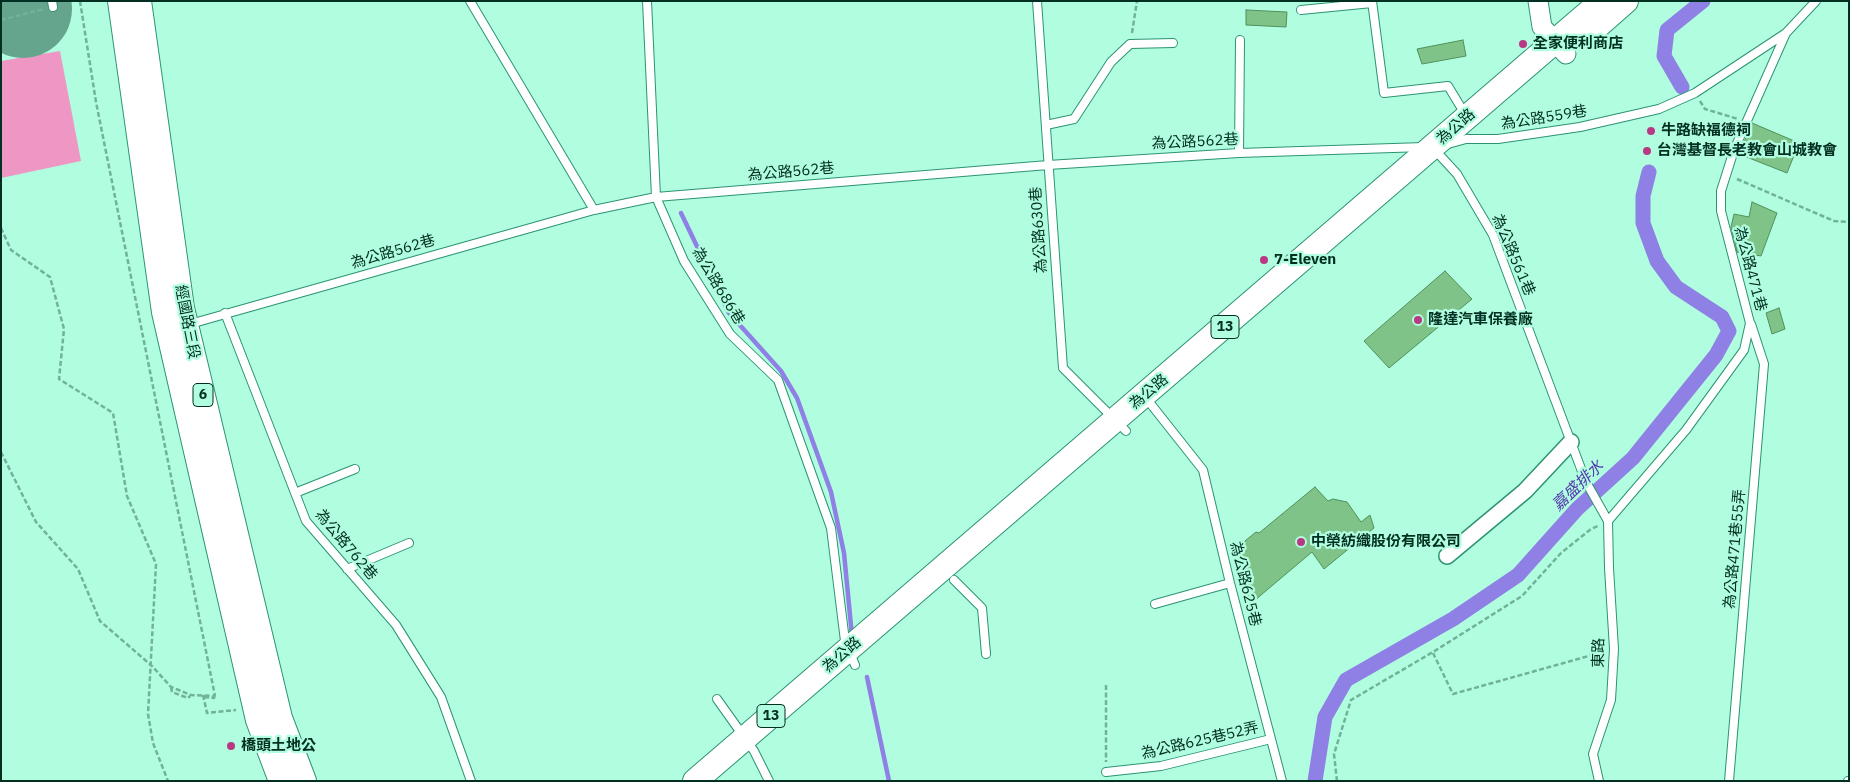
<!DOCTYPE html>
<html>
<head>
<meta charset="utf-8">
<style>
	body { margin:0 }
	#map { position:relative; width:1850px; height:782px; overflow:hidden; background:#b1fddf; font-family:"IBM Plex Sans",sans-serif }
	canvas { display:block }
	.frame { position:absolute; inset:0; border:2px solid #012f21; pointer-events:none }
</style>
</head>
<body>
<div id="map">
<canvas width="1850" height="782"></canvas>
<div class="frame"></div>
</div>
<script>
const ctx = document.querySelector('canvas').getContext('2d');
ctx.lineJoin = 'round';
function fill(path, color) { ctx.fillStyle = color; ctx.fill(path, 'evenodd'); }
const poly = rows => new Path2D(rows.map(r => 'M' + r).join(''));
function stroke(path, color, width, dash) { ctx.strokeStyle = color; ctx.lineWidth = width; ctx.lineCap = dash ? 'butt' : 'round'; ctx.setLineDash(dash || []); ctx.stroke(path); }
function label(font, color, halo, rows, align = 'center') {
  ctx.font = font + ' "IBM Plex Sans","Noto Sans TC",sans-serif'; ctx.lineWidth = 4.5; ctx.setLineDash([]); ctx.textBaseline = 'middle'; ctx.strokeStyle = halo; ctx.fillStyle = color; for (const [text, x, y, turn = 0] of rows) {
    ctx.save(); ctx.translate(x, y); ctx.rotate((+turn || 0) * Math.PI / 180); ctx.textAlign = isNaN(turn) ? turn : align; if (halo) ctx.strokeText(text, 0, 0); ctx.fillText(text, 0, 0); ctx.restore();
  }
}
fill(poly([
	[60,51,81,161,1,178,1,61]
]), '#ef97c4');
stroke(poly([
	[681,213,729,313,781,371,797,398,831,492,844,553,852,636],
	[867,677,889,781]
]), '#8e80e4', 4.5);
stroke(poly([
	[1682,87,1664,56,1667,30,1703,1],
	[1315,781,1325,717,1346,680,1453,619,1518,575,1577,509,1633,458,1716,355,1729,331,1722,317,1676,287,1657,261,1643,223,1643,196,1649,172]
]), '#8e80e4', 15);
stroke(poly([
	[22,1,23,9]
]), '#65a48d', 98);
const building = poly([
	[1246,10,1287,12,1286,27,1246,25,1246,10],
	[1463,40,1466,56,1422,64,1417,49,1463,40],
	[1752,123,1799,143,1787,173,1739,154,1752,123],
	[1752,202,1777,213,1761,256,1737,252,1731,227,1734,214,1749,217,1752,202],
	[1445,271,1472,299,1389,368,1364,341,1445,271],
	[1779,308,1785,329,1772,334,1766,313,1779,308],
	[1315,487,1328,501,1333,499,1347,502,1361,522,1370,515,1374,528,1324,569,1312,552,1248,606,1239,575,1248,567,1234,550,1256,532,1259,533,1315,487]
]);
fill(building, '#80c389');
stroke(building, '#4f915a', 1);
const service = poly([
	[52,1,53,7],
	[470,1,594,210],
	[647,1,656,197,684,261,730,334,778,380,831,528,845,641,855,665],
	[1037,1,1063,368,1126,431],
	[1372,1,1384,93,1448,86,1465,114],
	[1301,10,1372,3],
	[1046,125,1074,119,1111,62,1130,44,1173,43],
	[1448,144,1466,139,1498,139,1580,127,1659,109,1695,93,1786,33],
	[1434,149,1457,174,1493,235,1586,482,1608,521,1609,568,1614,649,1611,700,1593,754,1599,781],
	[1239,153,1240,40],
	[225,313,306,521,396,625,441,697,471,781],
	[190,324,594,210,656,197,1048,165,1239,153,1424,147],
	[1146,398,1203,470,1230,583,1282,781],
	[295,493,355,469],
	[1608,521,1686,430,1744,350,1750,323,1721,211,1721,191,1734,150,1786,33,1816,1],
	[347,569,409,543],
	[954,580,982,608,986,654],
	[1155,604,1230,583],
	[717,699,754,751,769,781],
	[1106,772,1161,766,1271,739],
	[1729,781,1764,364,1751,324],
	[1848,781,1849,781]
]);
const minor = poly([
	[1447,556,1525,491,1571,442]
]);
const tertiary = poly([
	[1538,1,1542,27,1566,54]
]);
const primary = poly([
	[120,1,164,312,258,720,281,781],
	[139,1,182,308,280,718,304,781],
	[1593,30,1626,1],
	[695,781,1602,1]
]);
stroke(service, '#2b9473', 10);
stroke(minor, '#2b9473', 18);
stroke(tertiary, '#2b9473', 21);
stroke(primary, '#2b9473', 26);
stroke(poly([
	[80,1,96,102,215,696],
	[1,20,44,9],
	[1132,33,1137,1],
	[1700,101,1705,109,1738,119],
	[1737,179,1834,221,1849,222],
	[1,228,11,250,50,277,64,329,59,379,113,413,127,496,156,564,148,714,153,743,168,781],
	[1,452,36,522,78,569,100,621,152,666,171,687,191,695,215,696],
	[1433,653,1453,694,1603,652],
	[1106,685,1106,762],
	[171,687,172,692,188,698,190,696],
	[203,695,207,713,236,710],
	[204,697,214,698,215,696],
	[1337,781,1334,754,1351,700,1433,652,1522,596,1561,553,1591,529,1598,526]
]), '#71b29a', 2.5, [5, 2.5]);
stroke(service, '#fff', 8);
stroke(minor, '#fff', 15);
stroke(tertiary, '#fff', 19);
stroke(primary, '#fff', 24);
for (const [x, y, r, color] of [
	[1523,44,5,"#b83884"],
	[1651,131,5,"#b83884"],
	[1647,151,5,"#b83884"],
	[1264,260,5,"#b83884"],
	[1418,320,5,"#b83884"],
	[1301,542,5,"#b83884"],
	[231,746,5,"#b83884"]
]) { const dot = new Path2D(); dot.arc(x, y, r, 0, 2 * Math.PI); ctx.fillStyle = color; ctx.fill(dot); stroke(dot, '#b1fddf', 2); }
for (const [x, y, w] of [
	[1225,327,28],
	[203,395,20],
	[771,716,28]
]) { const box = new Path2D(); box.roundRect(x - w / 2, y - 11.5, w, 23, 4); ctx.fillStyle = '#b1fddf'; ctx.fill(box); stroke(box, '#012f21', 1); }
label('bold 14px', '#012f21', null, [
	["13",1225,327],
	["6",203,395],
	["13",771,716]
]);
label('bold 15px', '#012f21', '#b1fddf', [
	["全家便利商店",1533,44],
	["牛路缺福德祠",1661,131],
	["台灣基督長老教會山城教會",1657,151],
	["7-Eleven",1274,260],
	["隆達汽車保養廠",1428,320],
	["中榮紡織股份有限公司",1311,542],
	["橋頭土地公",241,746]
], 'left');
label('15px', '#012f21', '#b1fddf', [
	["為公路559巷",1544,118,-9],
	["為公路",1456,127,-41],
	["為公路562巷",1195,142,-3],
	["為公路562巷",791,172,-5],
	["為公路630巷",1039,230,-94],
	["為公路562巷",393,252,-16],
	["為公路561巷",1513,255,67],
	["為公路471巷",1750,269,75],
	["為公路686巷",718,286,59],
	["經國路三段",187,322,79],
	["為公路",1149,392,-40],
	["為公路762巷",346,545,50],
	["為公路471巷55弄",1735,549,-85],
	["為公路625巷",1245,584,76],
	["東路",1599,653,-89],
	["為公路",842,655,-41],
	["為公路625巷52弄",1200,741,-13]
]);
label('italic 16px', '#5438ad', '#b1fddf', [
	["嘉盛排水",1578,486,-44]
]);
</script>
</body>
</html>
